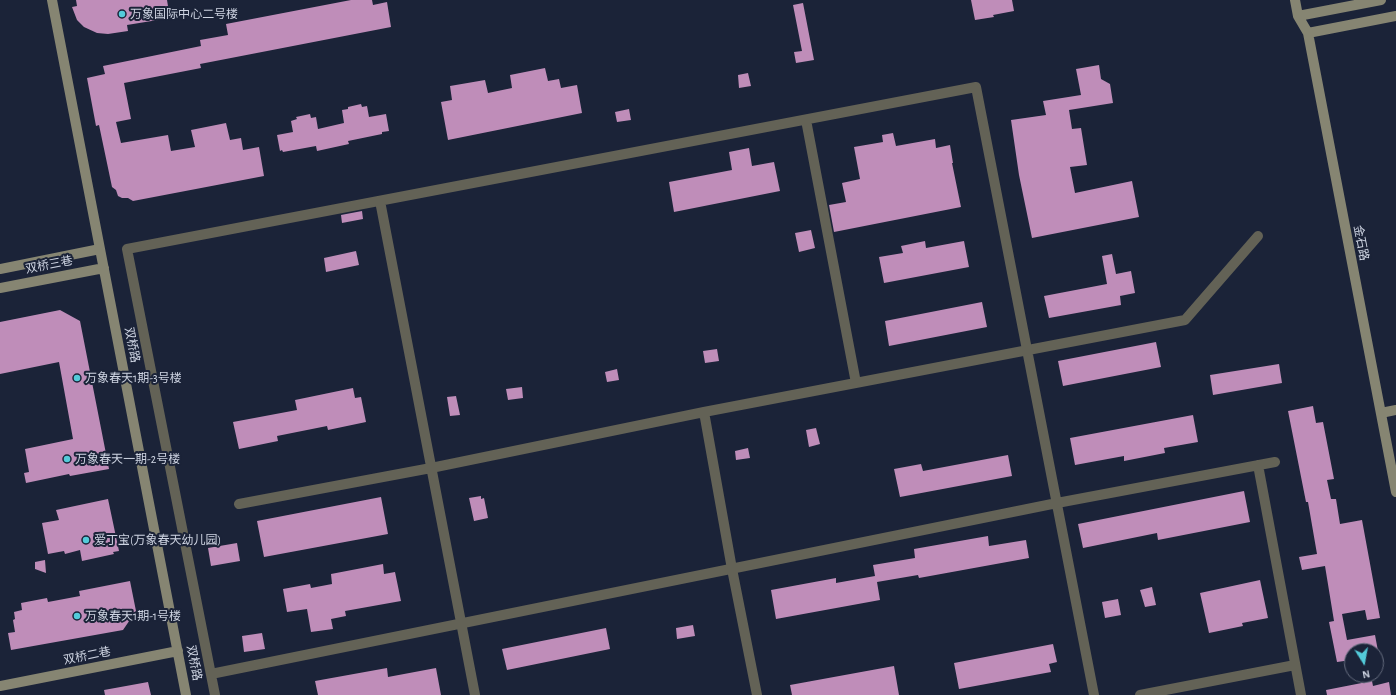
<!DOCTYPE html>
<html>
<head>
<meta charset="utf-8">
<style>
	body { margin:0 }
	#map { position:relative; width:1396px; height:695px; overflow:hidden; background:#1b2338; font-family:"Alegreya Sans",sans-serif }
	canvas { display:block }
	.north { position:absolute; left:1344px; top:643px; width:40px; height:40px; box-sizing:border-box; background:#1b2338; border:1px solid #636a7c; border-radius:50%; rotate:169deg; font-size:11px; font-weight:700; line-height:16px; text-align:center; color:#ced4e2 }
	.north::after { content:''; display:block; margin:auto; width:14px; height:18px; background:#53cbda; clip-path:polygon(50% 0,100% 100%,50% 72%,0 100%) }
</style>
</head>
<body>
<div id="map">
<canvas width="1396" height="695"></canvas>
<div class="north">N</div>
</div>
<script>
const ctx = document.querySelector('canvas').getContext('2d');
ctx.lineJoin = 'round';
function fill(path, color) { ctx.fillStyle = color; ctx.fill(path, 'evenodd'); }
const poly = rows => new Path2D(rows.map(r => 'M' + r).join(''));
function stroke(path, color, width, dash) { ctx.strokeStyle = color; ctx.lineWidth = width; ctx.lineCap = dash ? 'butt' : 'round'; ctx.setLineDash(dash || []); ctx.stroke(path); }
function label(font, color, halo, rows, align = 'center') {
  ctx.font = font + ' "Alegreya Sans","Noto Sans SC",sans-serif'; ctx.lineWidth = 4; ctx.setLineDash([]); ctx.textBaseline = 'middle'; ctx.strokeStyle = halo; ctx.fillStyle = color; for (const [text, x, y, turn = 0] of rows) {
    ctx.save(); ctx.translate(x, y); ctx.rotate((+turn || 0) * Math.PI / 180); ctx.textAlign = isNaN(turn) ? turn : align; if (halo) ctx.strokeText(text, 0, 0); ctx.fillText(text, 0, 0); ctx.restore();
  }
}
fill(poly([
	[76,0,167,0,170,18,127,25,128,31,108,34,97,33,84,27,77,20,72,7,77,6],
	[351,0,372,0,373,5,387,2,391,27,200,64,201,68,124,83,131,119,116,122,121,143,168,135,171,151,195,147,191,130,226,123,230,140,241,138,243,150,259,147,264,176,133,201,128,198,122,198,118,196,116,190,112,187,99,125,96,126,87,78,105,74,103,66,201,46,200,40,228,35,226,24],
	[971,0,1012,0,1014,11,993,15,994,17,975,20],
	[803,3,814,60,796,63,794,52,802,51,793,5],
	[1099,65,1101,79,1110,84,1113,103,1069,110,1072,129,1081,128,1087,165,1070,167,1075,193,1132,181,1139,217,1032,238,1019,175,1011,120,1046,115,1043,101,1081,95,1076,69],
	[545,68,548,81,559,79,561,88,577,85,582,113,448,140,441,102,452,100,450,86,485,80,488,93,512,88,510,75],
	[748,73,751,86,739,88,738,75],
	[361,104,362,107,367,106,369,117,386,114,389,131,382,132,382,134,348,141,349,144,317,151,316,146,283,152,282,150,280,151,277,135,293,132,291,121,297,119,296,117,310,114,311,118,316,117,318,129,344,123,342,110,348,109,348,107],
	[629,109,631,120,617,122,615,112],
	[893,133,896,146,935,139,936,148,950,145,953,163,952,163,961,207,834,232,829,205,846,202,842,183,860,179,854,147,883,142,882,135],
	[749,148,752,166,774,162,780,191,674,212,669,182,732,170,729,152],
	[362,211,363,219,342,223,341,215],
	[811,230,815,248,799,252,795,233],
	[925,241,926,248,964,241,969,267,884,283,879,257,903,253,901,246],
	[356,251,359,265,326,272,324,258],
	[1112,254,1116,274,1131,271,1135,293,1120,296,1121,305,1049,318,1044,296,1107,284,1102,256],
	[982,302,987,327,889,346,885,321],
	[60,310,80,321,109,469,70,476,69,474,26,483,24,473,29,472,25,449,73,439,59,362,0,374,0,322],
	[1156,342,1161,367,1063,386,1058,361],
	[717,349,719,361,705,363,703,351],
	[1279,364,1282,383,1213,395,1210,375],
	[617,369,619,380,607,382,605,372],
	[522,387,523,398,508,400,506,389],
	[353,388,355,398,361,397,366,422,328,430,327,426,277,436,278,441,239,449,233,422,297,410,295,400],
	[456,396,460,415,450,416,447,397],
	[1313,406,1316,423,1323,422,1334,479,1327,480,1331,499,1336,499,1340,524,1362,520,1380,618,1367,620,1365,610,1342,614,1347,640,1375,635,1378,651,1349,651,1351,660,1337,662,1329,622,1334,621,1325,566,1302,570,1299,557,1317,554,1308,502,1306,502,1288,411],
	[1193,415,1198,442,1164,448,1165,453,1124,461,1124,456,1075,465,1070,438],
	[816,428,820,444,809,447,806,430],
	[748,448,750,458,736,460,735,451],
	[1008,455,1012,476,900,497,894,469,921,464,923,471],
	[1244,491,1250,522,1158,540,1157,533,1083,548,1078,524],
	[481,496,481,499,484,498,488,518,474,521,469,498],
	[381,497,388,534,264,557,257,521],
	[108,499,119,551,113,552,114,554,82,561,80,550,65,554,64,551,48,554,42,523,59,520,56,510],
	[988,536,989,546,1026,540,1029,558,919,578,918,575,877,582,880,600,776,619,771,590,836,578,836,583,875,576,873,565,915,558,914,549],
	[237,543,240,561,211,566,208,548],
	[45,560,46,573,35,569,35,562],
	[383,564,384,574,395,572,401,601,345,611,346,616,331,619,333,629,311,632,307,609,287,612,283,589,310,584,311,588,332,584,331,574],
	[1260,580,1268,618,1242,623,1243,626,1209,633,1200,593],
	[130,581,136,611,123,630,11,650,8,633,15,632,13,620,15,619,14,612,22,610,21,603,47,598,48,602,80,596,79,591],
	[1152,587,1156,605,1145,607,1140,590],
	[1118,599,1121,615,1105,618,1102,602],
	[693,625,695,636,677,639,676,628],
	[606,628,610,649,507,670,502,649],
	[262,633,265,649,244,652,242,636],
	[1053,644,1057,662,1049,664,1051,672,959,689,954,663],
	[894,666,899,695,792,695,790,685],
	[387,668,388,677,436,668,441,695,318,695,315,681],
	[1372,681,1373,686,1389,682,1391,695,1327,695,1326,690],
	[148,682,151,695,105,695,104,690]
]), '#bf8db9');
stroke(poly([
	[806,120,856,383],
	[380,201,475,695],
	[704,412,732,569,757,695],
	[1258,465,1301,695],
	[239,504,431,468,704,412,1185,320,1258,236],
	[211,674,1057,503,1275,462],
	[215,695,127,249,976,87,1094,695],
	[1140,695,1295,665]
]), '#636256', 10);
stroke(poly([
	[52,0,186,695],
	[1295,0,1298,16,1308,33,1396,492],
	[1298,16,1381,0],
	[1308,33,1396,16],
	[0,269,100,249],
	[0,288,104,268],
	[1381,413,1396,410],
	[0,686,178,651]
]), '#868572', 10);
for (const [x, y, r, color] of [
	[122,14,4,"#53cbda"],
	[77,378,4,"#53cbda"],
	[67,459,4,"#53cbda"],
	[86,540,4,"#53cbda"],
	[77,616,4,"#53cbda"]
]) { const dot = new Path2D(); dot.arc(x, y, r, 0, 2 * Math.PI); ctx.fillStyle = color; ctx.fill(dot); stroke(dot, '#1b2338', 1.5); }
label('12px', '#ced4e2', '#1b2338', [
	["万象国际中心二号楼",130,14],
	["万象春天1期-3号楼",85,378],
	["万象春天一期-2号楼",75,459],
	["爱丁宝(万象春天幼儿园)",94,540],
	["万象春天1期-1号楼",85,616]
], 'left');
label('12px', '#ced4e2', '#1b2338', [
	["金石路",1361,243,79],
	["双桥三巷",49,265,-11],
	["双桥路",132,345,79],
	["双桥二巷",87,656,-11],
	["双桥路",194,663,79]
]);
</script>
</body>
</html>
